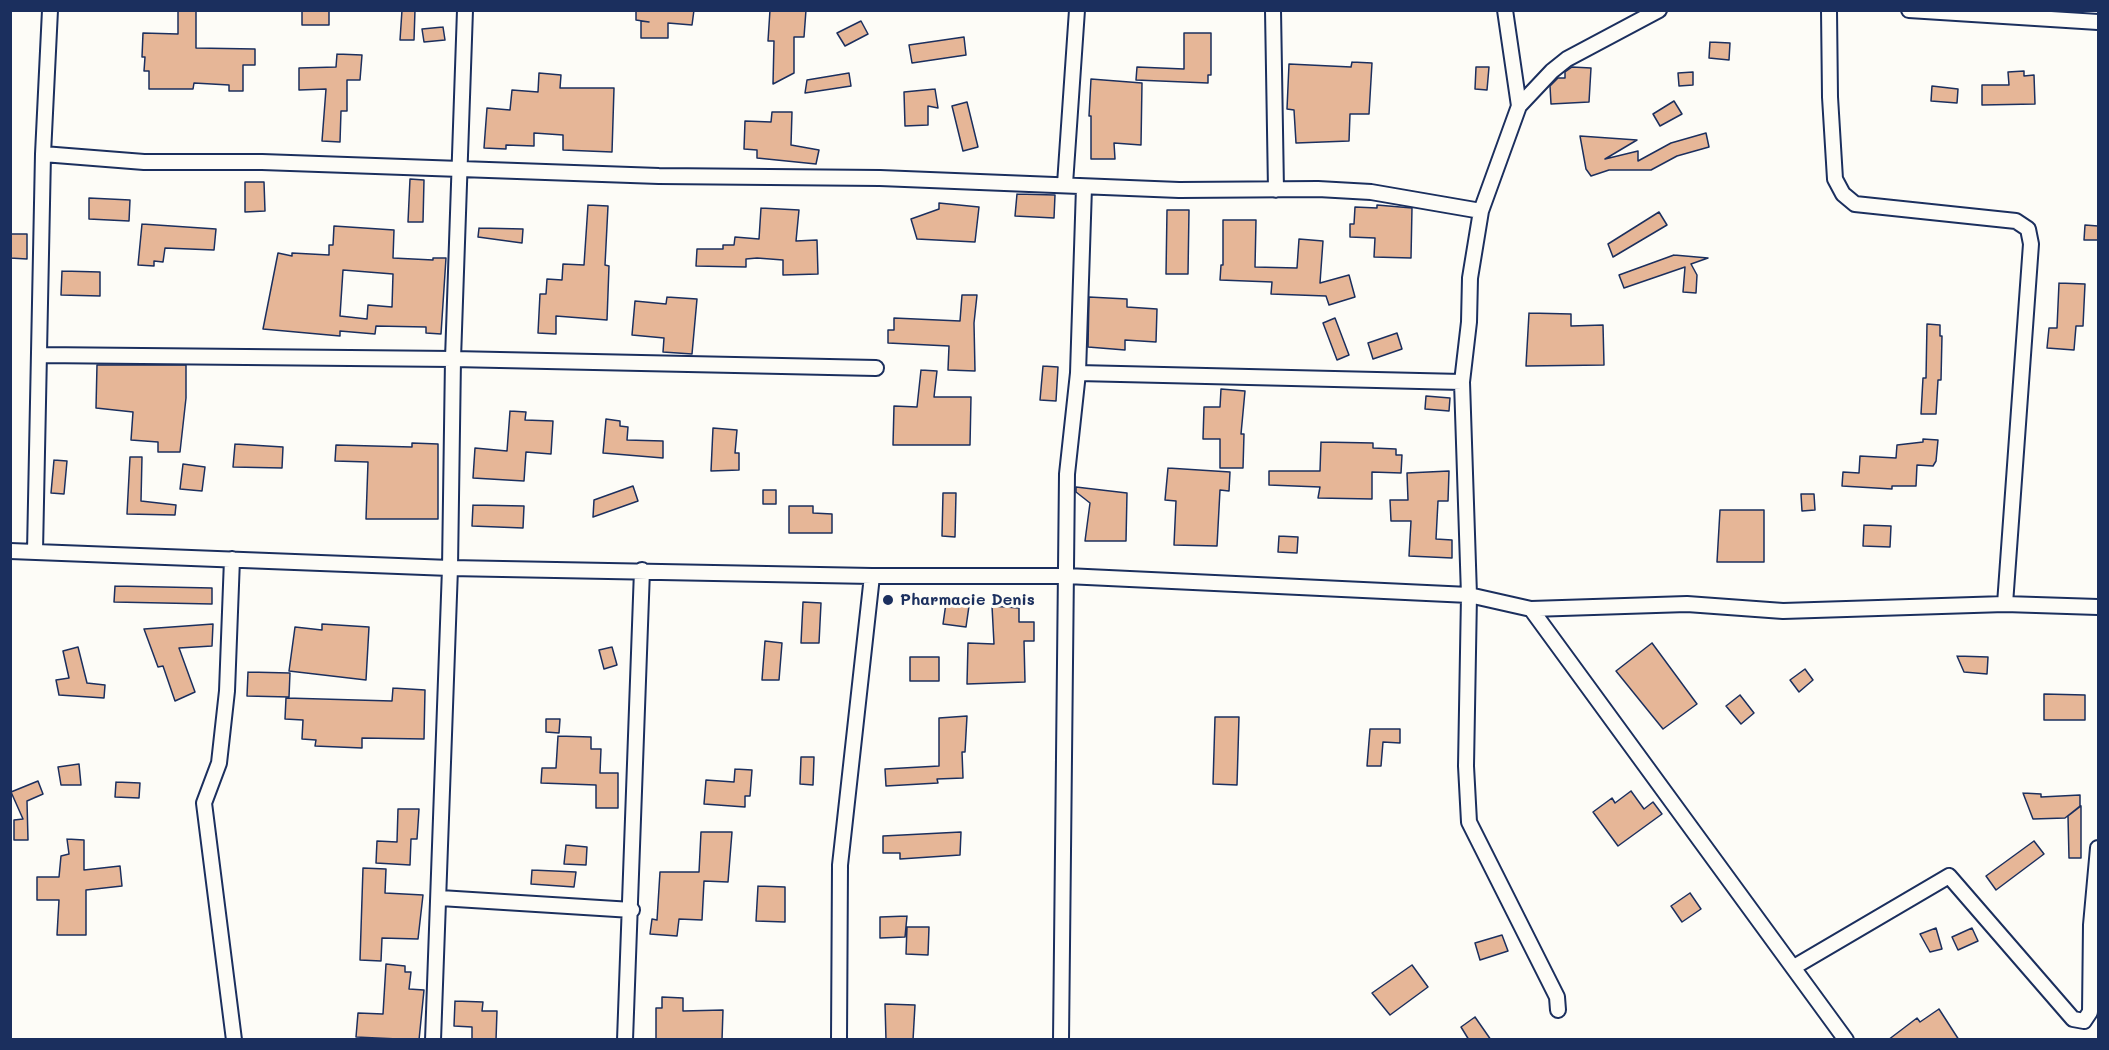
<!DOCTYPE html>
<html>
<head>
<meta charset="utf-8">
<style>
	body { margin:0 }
	#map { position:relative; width:2109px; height:1050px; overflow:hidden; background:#fdfcf7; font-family:Mali,sans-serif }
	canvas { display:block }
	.frame { position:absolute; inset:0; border:12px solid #1b2f5e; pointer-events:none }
</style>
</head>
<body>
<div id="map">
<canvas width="2109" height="1050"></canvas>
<div class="frame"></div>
</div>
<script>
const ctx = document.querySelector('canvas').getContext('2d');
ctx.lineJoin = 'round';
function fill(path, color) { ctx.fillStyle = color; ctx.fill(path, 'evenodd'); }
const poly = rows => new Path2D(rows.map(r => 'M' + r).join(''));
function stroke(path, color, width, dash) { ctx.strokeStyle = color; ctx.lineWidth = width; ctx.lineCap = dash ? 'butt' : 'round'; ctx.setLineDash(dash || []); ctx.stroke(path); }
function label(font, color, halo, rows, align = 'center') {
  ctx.font = font + ' Mali,sans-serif'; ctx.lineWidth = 6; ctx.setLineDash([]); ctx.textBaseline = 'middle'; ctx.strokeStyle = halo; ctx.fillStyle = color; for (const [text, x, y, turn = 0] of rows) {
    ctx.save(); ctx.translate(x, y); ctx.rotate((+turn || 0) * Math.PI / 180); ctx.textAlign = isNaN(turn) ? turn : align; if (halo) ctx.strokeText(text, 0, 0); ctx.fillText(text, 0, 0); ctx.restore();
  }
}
const building = poly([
	[178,10,196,10,196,48,255,49,255,65,243,65,243,91,229,91,229,85,194,83,193,89,149,89,149,71,144,71,145,57,142,57,143,33,178,34,178,10],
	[302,10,329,10,329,25,302,25,302,10],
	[402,10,415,10,414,40,400,40,402,10],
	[636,10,694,10,692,25,668,23,668,38,641,38,641,21,649,22,636,20,636,10],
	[770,10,806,10,804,37,794,37,794,73,773,84,774,41,768,41,770,10],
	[861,21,868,34,845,46,837,33,861,21],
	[443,27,445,40,424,42,422,29,443,27],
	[1184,33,1211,33,1211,75,1208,75,1208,83,1136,80,1137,67,1184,69,1184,33],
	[964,37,966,55,912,63,909,45,964,37],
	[1710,42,1730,43,1729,60,1709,58,1710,42],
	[337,54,362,55,360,80,347,80,347,111,341,111,340,142,322,141,326,89,299,90,299,68,336,67,337,54],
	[1352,62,1372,63,1369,114,1350,114,1349,141,1296,143,1294,110,1287,109,1289,64,1351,67,1352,62],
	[1476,67,1489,67,1487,90,1475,89,1476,67],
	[1572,67,1591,68,1589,102,1551,104,1550,86,1558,78,1565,78,1565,72,1572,67],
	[2024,71,2024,76,2034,75,2035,104,1982,105,1982,85,2009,85,2008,72,2024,71],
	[1693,72,1693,85,1679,86,1678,73,1693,72],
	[539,73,561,75,560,88,614,88,612,152,563,150,563,135,534,133,534,146,506,145,506,149,484,148,487,108,510,110,512,90,538,92,539,73],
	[849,73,851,86,805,93,807,80,849,73],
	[1091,79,1142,83,1141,145,1114,143,1115,159,1091,159,1091,116,1089,116,1091,79],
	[1932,86,1958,89,1957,103,1931,101,1932,86],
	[935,89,938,108,928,106,928,125,905,126,904,92,935,89],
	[1674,101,1682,114,1660,126,1653,114,1674,101],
	[967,102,978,147,963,151,952,106,967,102],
	[772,112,792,112,791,145,819,150,816,164,757,158,757,150,744,149,745,121,771,122,772,112],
	[1706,133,1709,147,1677,156,1651,170,1609,170,1591,176,1586,169,1580,136,1637,140,1605,159,1638,151,1638,161,1671,143,1706,133],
	[410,179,424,180,423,222,408,222,410,179],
	[245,182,264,182,265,211,245,212,245,182],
	[1017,194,1055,195,1054,218,1015,216,1017,194],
	[89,198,130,200,129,221,89,219,89,198],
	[939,203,979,207,975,242,917,239,911,219,939,209,939,203],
	[588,205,608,206,605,265,609,266,607,320,556,316,556,334,538,333,540,294,546,294,547,279,562,280,563,264,584,265,588,205],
	[1377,205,1412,208,1411,258,1374,257,1375,238,1350,237,1350,224,1354,224,1355,207,1377,208,1377,205],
	[761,208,799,210,796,241,817,240,818,274,783,275,783,260,757,258,746,259,746,267,696,266,697,249,723,249,723,245,734,245,735,237,759,239,761,208],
	[1167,210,1189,210,1188,274,1166,274,1167,210],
	[1659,212,1667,225,1613,257,1608,244,1659,212],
	[1223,220,1256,220,1255,267,1297,268,1299,239,1323,241,1320,283,1349,275,1355,297,1329,305,1326,296,1271,294,1272,282,1220,280,1221,265,1223,265,1223,220],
	[142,224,216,229,214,250,165,248,163,262,154,261,154,266,138,265,142,224],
	[2085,225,2098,226,2098,240,2084,240,2085,225],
	[334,226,394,230,393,258,433,260,433,258,446,258,441,334,426,333,426,327,376,326,375,334,340,331,340,336,263,329,278,253,292,256,292,253,329,255,329,245,333,245,334,226],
	[343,270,393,274,392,307,368,305,367,319,340,316,343,270],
	[479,228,523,229,522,243,478,237,479,228],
	[10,234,27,234,27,259,10,258,10,234],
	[1674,255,1708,258,1691,264,1697,275,1696,293,1683,292,1685,267,1624,288,1619,275,1674,255],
	[62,271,100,272,100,296,61,295,62,271],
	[2059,283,2085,284,2083,326,2076,326,2074,350,2047,348,2049,328,2057,328,2059,283],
	[962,295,977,295,974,323,975,371,948,370,949,346,888,343,888,330,894,330,894,318,960,321,962,295],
	[667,297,697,299,692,354,663,352,664,338,632,335,635,301,666,304,667,297],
	[1089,297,1127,299,1127,307,1157,309,1156,342,1125,340,1125,350,1088,347,1089,297],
	[1529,313,1571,314,1571,326,1603,325,1604,365,1526,366,1529,313],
	[1335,318,1349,355,1337,360,1323,323,1335,318],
	[1927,324,1940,325,1940,336,1942,336,1941,380,1938,380,1936,414,1921,414,1923,378,1926,378,1927,324],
	[1397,333,1402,349,1373,359,1368,343,1397,333],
	[97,365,186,365,186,398,180,452,158,452,158,442,131,440,133,412,96,408,97,365],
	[1043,366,1058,367,1056,401,1040,400,1043,366],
	[921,370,937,371,934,397,971,397,970,445,893,445,894,406,917,407,921,370],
	[1221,389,1245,391,1241,434,1244,434,1243,468,1220,468,1220,439,1203,439,1204,407,1220,407,1221,389],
	[1426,396,1450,398,1449,411,1425,409,1426,396],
	[510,411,526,412,525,420,553,421,551,454,526,452,524,481,473,478,475,448,507,451,510,411],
	[606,419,620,421,620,426,628,427,627,440,663,441,663,458,603,453,606,419],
	[713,428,737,430,735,453,739,453,739,470,711,471,713,428],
	[1923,439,1938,440,1936,461,1933,466,1917,465,1916,486,1892,486,1892,489,1842,486,1843,472,1859,473,1860,456,1896,458,1897,445,1923,442,1923,439],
	[1321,442,1373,443,1373,448,1396,449,1396,455,1402,455,1401,473,1372,472,1372,499,1318,498,1320,487,1269,485,1269,471,1320,471,1321,442],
	[412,443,438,444,438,519,366,519,368,462,335,461,336,445,412,447,412,443],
	[235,444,283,447,282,468,233,467,235,444],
	[130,457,142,457,141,501,176,505,175,515,127,514,130,457],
	[54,460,67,461,64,494,51,493,54,460],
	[183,464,205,467,202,491,180,489,183,464],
	[1168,468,1230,472,1229,491,1220,490,1217,546,1174,545,1176,501,1165,500,1168,468],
	[1449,471,1448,501,1438,501,1436,539,1452,540,1452,558,1409,556,1411,521,1391,521,1390,500,1408,500,1407,473,1449,471],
	[633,486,638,501,593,517,594,500,633,486],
	[1076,487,1127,493,1126,541,1085,541,1090,503,1076,492,1076,487],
	[763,490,776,490,776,504,763,504,763,490],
	[943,493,956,493,955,537,942,536,943,493],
	[1801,494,1814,494,1815,510,1802,511,1801,494],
	[473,505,524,506,523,528,472,526,473,505],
	[789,506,813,506,813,513,832,514,832,533,789,533,789,506],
	[1720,510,1764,510,1764,562,1717,562,1720,510],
	[1864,525,1891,526,1890,547,1863,546,1864,525],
	[1279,536,1298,537,1297,553,1278,552,1279,536],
	[115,586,212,588,212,604,114,602,115,586],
	[803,602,821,603,819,643,801,643,803,602],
	[946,603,969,606,966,627,943,624,946,603],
	[992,606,1019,608,1019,622,1034,622,1034,641,1024,641,1025,682,967,684,968,643,994,644,992,606],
	[213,624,212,646,179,648,195,692,175,701,163,666,158,667,144,629,213,624],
	[322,624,369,627,366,680,289,671,295,627,322,630,322,624],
	[765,641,782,643,779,680,762,680,765,641],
	[1652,643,1697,704,1663,729,1616,671,1652,643],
	[78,647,87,683,105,685,104,698,59,695,56,680,69,678,63,651,78,647],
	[612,647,617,665,604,669,599,650,612,647],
	[1957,656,1988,657,1987,674,1964,672,1957,656],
	[910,657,939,657,939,681,910,681,910,657],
	[1805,669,1813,680,1799,692,1790,680,1805,669],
	[248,672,290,673,289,697,247,696,248,672],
	[393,688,425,690,424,739,362,738,362,748,315,746,316,740,302,739,303,720,285,719,286,698,392,701,393,688],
	[2044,694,2085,695,2085,720,2044,720,2044,694],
	[1740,695,1754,713,1741,724,1726,706,1740,695],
	[967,716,965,752,962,752,963,778,937,779,938,783,886,786,885,769,939,766,939,718,967,716],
	[1215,717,1239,717,1237,785,1213,784,1215,717],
	[546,719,560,719,559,733,546,732,546,719],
	[1370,729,1400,729,1400,743,1383,742,1381,766,1367,766,1370,729],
	[558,736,591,737,591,749,601,749,600,773,618,773,618,808,596,808,596,785,541,783,542,768,556,768,558,736],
	[801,757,814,757,813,785,800,784,801,757],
	[79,764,81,785,61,785,58,767,79,764],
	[735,769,752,770,750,796,745,796,745,807,704,804,706,780,734,782,735,769],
	[38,781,43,794,27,801,28,840,14,840,14,820,23,819,11,792,38,781],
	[116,782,140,783,139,798,115,797,116,782],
	[1631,791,1644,809,1653,802,1662,814,1618,846,1593,812,1612,798,1615,803,1631,791],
	[2023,793,2041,794,2041,797,2080,795,2080,806,2065,818,2033,819,2023,793],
	[2081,806,2081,858,2069,858,2068,816,2081,806],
	[398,809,419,809,417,839,411,839,410,865,376,863,377,841,397,842,398,809],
	[701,832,732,832,728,882,704,881,702,920,679,919,677,936,650,934,652,919,657,920,660,872,699,872,701,832],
	[961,832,960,855,900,859,900,853,883,853,883,836,961,832],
	[67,839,84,840,84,870,120,866,122,886,86,890,86,935,57,935,59,900,37,900,37,877,59,877,61,856,69,854,67,839],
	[2034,841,2044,854,1996,890,1986,876,2034,841],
	[566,845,587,847,586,865,564,864,566,845],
	[363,868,386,869,385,893,423,895,418,939,382,938,381,961,360,960,363,868],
	[532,870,576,872,574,887,531,884,532,870],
	[758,886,785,887,785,922,756,921,758,886],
	[1690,893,1701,909,1682,922,1671,906,1690,893],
	[907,916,905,937,880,938,880,917,907,916],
	[907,927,929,927,928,955,906,954,907,927],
	[1936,928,1942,949,1930,952,1920,934,1936,928],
	[1972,928,1978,941,1958,950,1952,937,1972,928],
	[1502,935,1508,951,1480,960,1475,943,1502,935],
	[386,964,405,966,405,972,411,972,409,989,424,990,419,1040,356,1037,358,1013,383,1014,386,964],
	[1412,965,1428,987,1390,1015,1372,993,1412,965],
	[662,997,683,998,683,1011,723,1010,722,1040,656,1040,656,1008,662,1008,662,997],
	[455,1001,483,1002,482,1011,497,1011,496,1040,472,1040,472,1027,454,1026,455,1001],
	[885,1004,915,1005,913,1040,886,1040,885,1004],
	[1939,1009,1959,1040,1888,1040,1917,1018,1920,1022,1939,1009],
	[1475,1017,1491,1040,1469,1040,1461,1027,1475,1017]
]);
fill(building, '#e6b697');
stroke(building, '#1b2f5e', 1.5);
const street = poly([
	[1273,10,1276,190],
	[1505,10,1519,106],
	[1829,10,1830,97,1835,179,1843,194,1855,204,2016,221,2028,229,2031,244,2005,604],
	[1909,10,2098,22],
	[43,154,144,162,262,162,659,176,880,178,1179,190,1318,189,1371,192,1481,211],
	[1065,184,1077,10],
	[39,355,453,359,876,368],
	[1078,373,1462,382],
	[10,551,450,568,872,576,1066,576,1469,595,1531,609,1687,604,1783,611,2005,604,2098,607],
	[35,551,43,154,50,10],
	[232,559,227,691,219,763,204,803,234,1040],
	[1531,609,1846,1040],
	[440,898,632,910],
	[1794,967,1949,876,2073,1019,2084,1021,2090,1012,2091,925,2098,848],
	[1558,1010,1557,997,1469,822,1466,766,1469,595,1462,382,1469,322,1470,278,1481,211,1519,106,1552,71,1567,59,1659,10],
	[433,1040,450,568,453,359,465,10],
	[625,1040,642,570],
	[839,1040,840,865,872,576],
	[1061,1040,1067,474,1078,373,1084,187]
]);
stroke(street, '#1b2f5e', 18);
stroke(street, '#fdfcf7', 14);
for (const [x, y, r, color] of [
	[888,600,6,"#1b2f5e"]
]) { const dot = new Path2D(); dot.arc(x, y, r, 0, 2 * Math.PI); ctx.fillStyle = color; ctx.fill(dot); stroke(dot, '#fdfcf7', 2); }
label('bold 16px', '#1b2f5e', '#fdfcf7', [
	["Pharmacie Denis",900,600]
], 'left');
</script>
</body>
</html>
